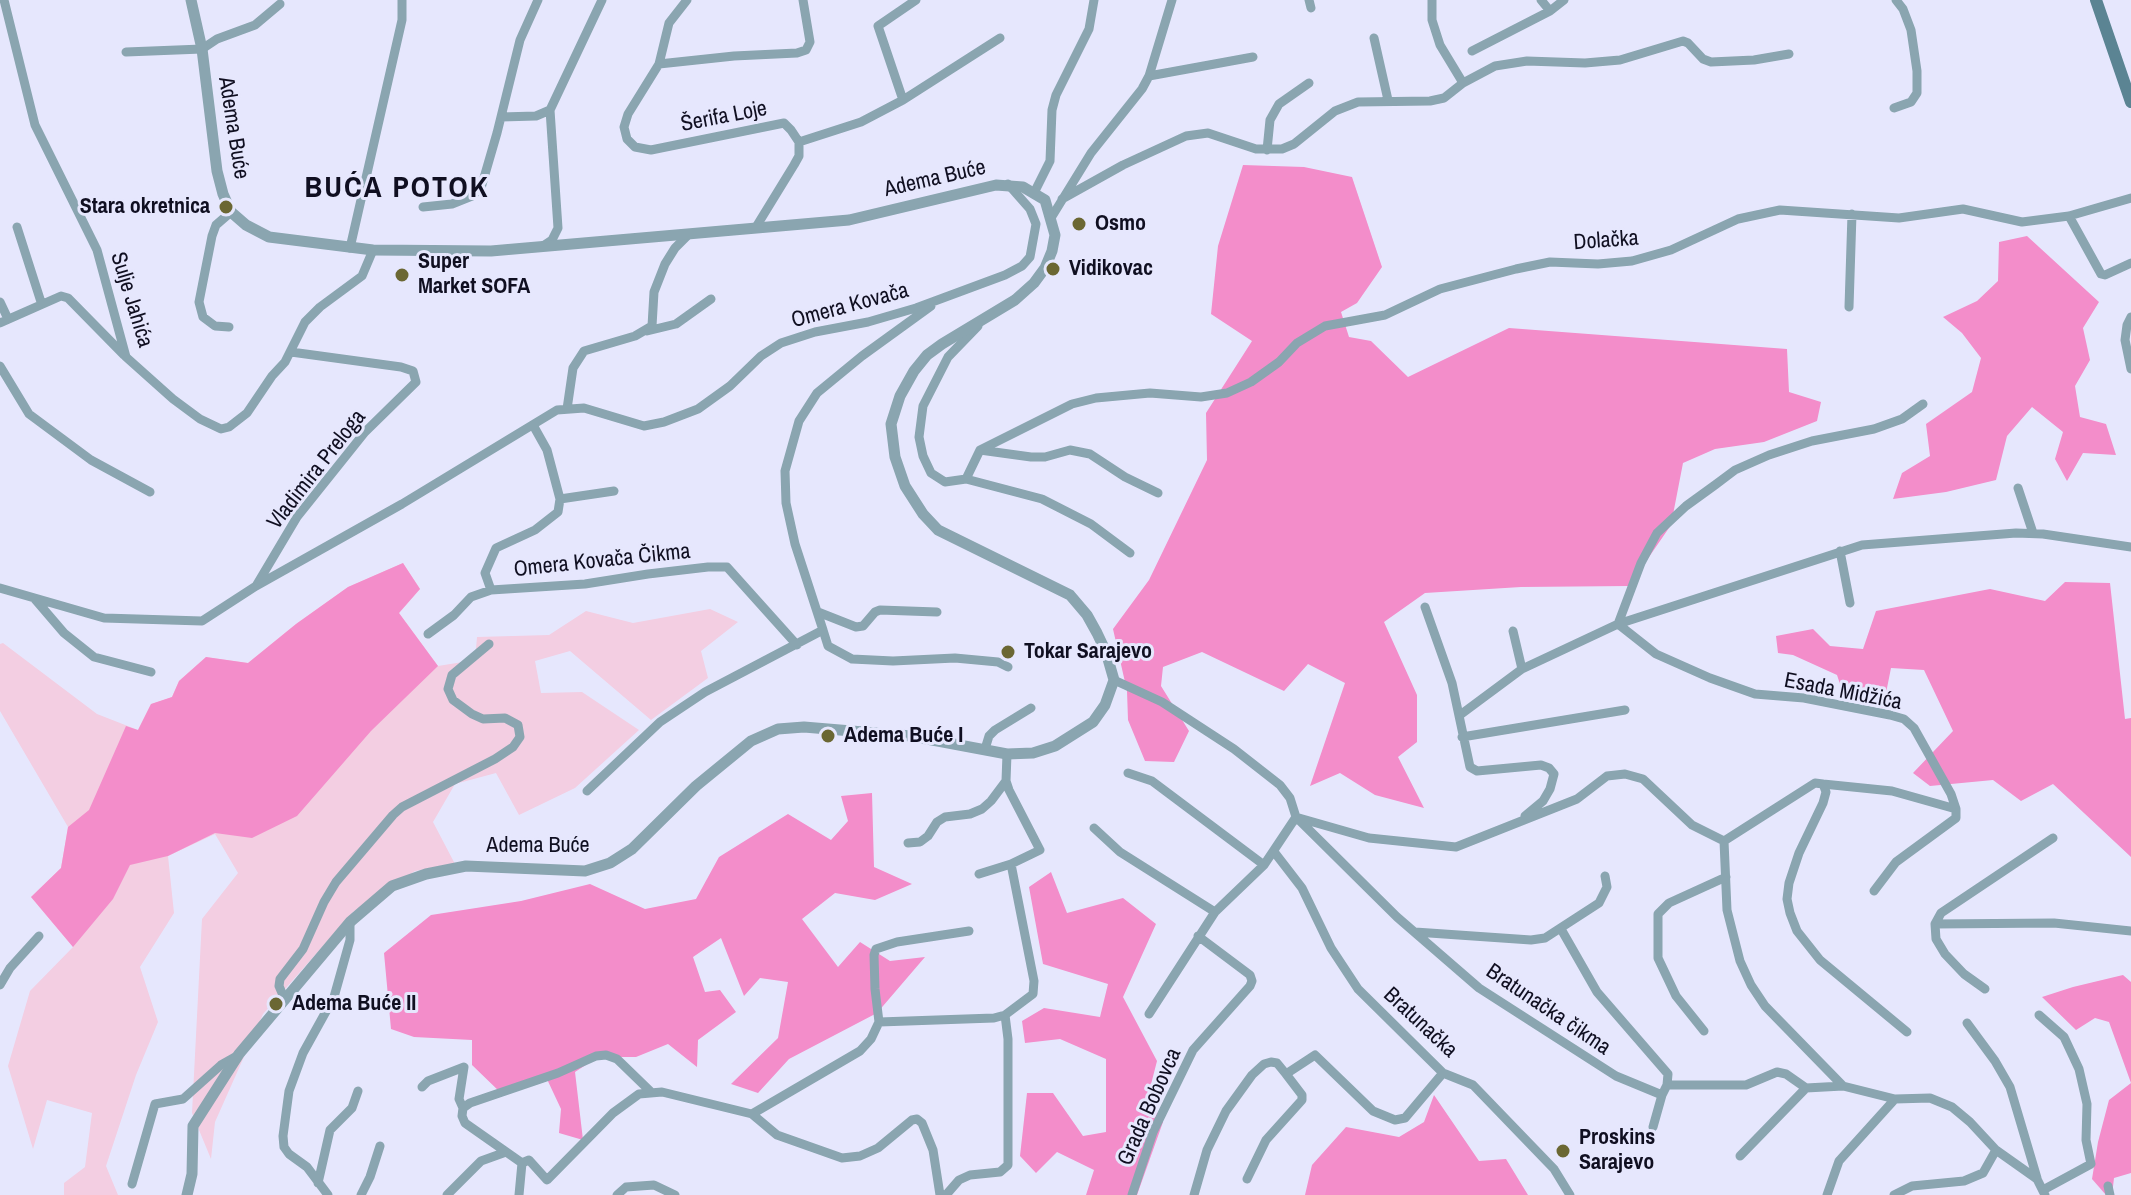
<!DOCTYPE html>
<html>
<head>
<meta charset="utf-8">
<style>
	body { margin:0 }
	canvas { display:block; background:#e6e7fd }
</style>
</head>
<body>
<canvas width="2131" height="1195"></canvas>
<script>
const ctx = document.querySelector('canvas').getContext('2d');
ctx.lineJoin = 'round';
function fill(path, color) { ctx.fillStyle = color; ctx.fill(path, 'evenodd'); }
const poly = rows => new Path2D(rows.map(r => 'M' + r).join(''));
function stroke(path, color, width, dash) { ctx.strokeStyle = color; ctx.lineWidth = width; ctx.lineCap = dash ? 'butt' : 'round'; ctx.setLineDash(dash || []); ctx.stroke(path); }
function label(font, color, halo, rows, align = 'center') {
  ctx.font = font + ' "Archivo Narrow",sans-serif'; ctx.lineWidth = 6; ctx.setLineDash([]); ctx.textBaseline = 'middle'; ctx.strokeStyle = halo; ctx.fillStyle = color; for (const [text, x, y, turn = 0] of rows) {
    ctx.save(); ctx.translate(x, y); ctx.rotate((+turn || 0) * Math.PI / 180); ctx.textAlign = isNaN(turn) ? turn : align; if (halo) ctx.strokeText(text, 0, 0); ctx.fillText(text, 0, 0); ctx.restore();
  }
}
fill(poly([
	[403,563,420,589,399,613,438,666,475,660,477,637,549,635,586,611,633,623,710,609,738,622,701,651,708,678,651,720,570,651,535,661,541,693,582,692,639,730,575,788,519,815,496,773,455,784,433,822,455,864,415,871,353,912,263,1014,215,1122,211,1159,192,1113,202,919,238,873,215,834,168,856,174,913,140,967,158,1022,136,1075,106,1166,118,1195,64,1195,64,1183,85,1167,92,1113,47,1100,33,1149,8,1066,30,991,73,947,31,897,61,868,68,827,0,711,0,644,3,643,97,714,138,730,151,704,172,697,179,681,206,657,248,663,296,624,348,587]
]), '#f3cee2');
fill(poly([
	[1243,165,1304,167,1352,177,1382,267,1357,303,1341,312,1349,337,1371,341,1408,377,1509,328,1787,349,1789,392,1821,402,1817,421,1764,442,1715,449,1683,463,1671,525,1629,586,1521,587,1425,593,1384,622,1417,695,1417,742,1398,757,1424,808,1375,795,1340,773,1310,786,1345,683,1308,664,1284,691,1202,652,1163,667,1161,686,1189,731,1174,762,1145,761,1128,720,1127,691,1113,629,1149,580,1207,460,1206,413,1252,341,1211,314,1218,246],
	[2027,236,2099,302,2083,328,2090,360,2075,386,2080,417,2106,424,2116,455,2083,453,2067,481,2055,459,2063,432,2032,407,2007,436,1996,480,1946,492,1893,499,1902,473,1930,456,1926,424,1972,392,1981,358,1962,333,1943,317,1977,301,1998,281,1999,242],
	[403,563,420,589,399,613,438,666,371,731,297,816,252,838,215,833,168,856,130,865,113,899,73,947,31,897,61,868,68,827,89,810,126,726,138,730,151,704,172,697,179,681,206,657,248,663,296,624,348,587],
	[2065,582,2110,583,2125,719,2131,718,2131,857,2053,784,2021,801,1993,780,1930,786,1913,773,1953,731,1924,670,1891,668,1883,708,1844,696,1837,675,1793,655,1778,653,1776,636,1813,629,1830,646,1863,649,1876,611,1990,589,2045,601],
	[872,793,874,867,912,884,875,900,835,893,802,919,838,967,860,942,890,961,925,957,877,1013,789,1059,758,1093,731,1084,778,1038,788,982,760,978,744,996,721,938,693,957,705,992,720,990,736,1012,698,1040,697,1067,668,1044,636,1057,598,1057,575,1072,583,1140,559,1133,561,1109,546,1077,502,1094,472,1065,472,1040,414,1037,391,1029,384,953,431,915,521,901,590,884,645,909,696,899,719,857,788,814,831,840,848,821,841,796],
	[1051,872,1067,913,1123,898,1156,924,1123,997,1157,1061,1148,1096,1163,1122,1137,1195,1086,1195,1094,1170,1057,1152,1036,1173,1020,1156,1027,1093,1053,1093,1083,1136,1106,1132,1106,1059,1060,1039,1025,1043,1022,1021,1044,1008,1100,1017,1108,984,1043,964,1029,887],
	[2123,975,2131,982,2131,1173,2114,1178,2112,1195,2106,1195,2092,1179,2098,1142,2109,1100,2131,1083,2109,1022,2095,1018,2076,1030,2042,997,2073,987],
	[1434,1095,1479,1161,1506,1159,1528,1195,1305,1195,1312,1165,1346,1127,1399,1137,1424,1122]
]), '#f38dca');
stroke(poly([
	[4,0,35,125,97,250,126,357,173,399,200,419,221,429,229,427,247,413,272,376,285,362,305,322,320,307,362,276,373,250],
	[687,0,669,23,659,64,628,114,624,127,627,139,635,147,651,150,784,123,791,130,799,142,861,122,903,100,1000,38],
	[1309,0,1311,8],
	[1432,0,1432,20,1440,45,1463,83],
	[1541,0,1550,11],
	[1374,38,1388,100],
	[1472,51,1550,11,1564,0],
	[126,52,202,49,217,39,255,25,280,4],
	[659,64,734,56,797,53,806,50,810,42,803,0],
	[1149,76,1253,57],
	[903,100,878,26,916,0],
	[1894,108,1911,102,1917,93,1917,71,1911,30,1903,9,1896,0],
	[501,117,536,116,550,110],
	[1267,150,1270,120,1279,104,1309,83],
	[1034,193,1050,161,1052,110,1056,95,1089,29,1094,0],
	[1062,199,1123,165,1186,136,1208,133,1256,149,1282,149,1294,144,1335,111,1358,102,1430,101,1444,98,1463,83,1495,66,1527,61,1585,63,1620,60,1683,41,1688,43,1703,59,1711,62,1754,60,1789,54],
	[423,207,452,204,472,196,481,188,497,133,520,40,538,0],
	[2069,216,2101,274,2105,275,2131,263],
	[1051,218,1091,153,1142,89,1149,76,1172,0],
	[17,227,41,302],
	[756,227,794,165,799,156,799,142],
	[543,246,552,240,558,228,550,110,602,0],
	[350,248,402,20,402,0],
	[0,302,8,319],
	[1849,307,1852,214],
	[2131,317,2127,325,2125,340,2131,369],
	[0,323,61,296,68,298,124,355],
	[978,326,948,357,923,406,919,437,923,456,931,473,945,482,966,479,980,450,1072,404,1096,398,1150,393,1201,397,1227,393,1251,382,1279,362,1297,343,1325,326,1385,315,1440,289,1516,269,1550,262,1598,264,1632,261,1671,250,1738,219,1780,210,1899,218,1963,209,2022,222,2069,216,2131,198],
	[229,327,215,326,203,317,199,302,212,236,216,225,231,212],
	[647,331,676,324,711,299],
	[0,366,29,414,91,460,150,492],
	[567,409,573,368,584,351,635,336,652,326,654,292,665,264,675,248,689,234],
	[533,425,547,450,560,499,558,512,535,530,496,548,485,573,491,590,585,584,648,574,708,567,727,567,797,645],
	[980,450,1031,457,1045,457,1070,450,1090,454,1125,477,1158,493],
	[966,479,1042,499,1091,524,1130,553],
	[2018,488,2033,533],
	[560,499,614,491],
	[1840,551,1850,603],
	[256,586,402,504,557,410,584,408,644,426,664,422,698,409,730,386,761,356,781,343,815,332,868,322,916,308,1005,275,1022,266,1030,257,1036,224,1030,209,1008,184],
	[0,588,104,618,202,621,256,586,297,517,365,432,416,382,413,371,401,367,291,352],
	[34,598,64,633,94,657,151,672],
	[1425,607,1452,683,1470,767,1477,771,1541,765,1549,768,1554,774,1550,789,1543,801,1525,816],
	[818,612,856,627,863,626,875,612,880,610,937,612],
	[1618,624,1656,654,1710,678,1755,694,1804,698,1890,715,1904,719,1914,728,1951,794,1956,809,1956,818,1896,862,1874,891],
	[1618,624,1641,563,1657,533,1686,506,1715,485,1735,470,1769,455,1812,441,1874,429,1902,419,1923,404],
	[823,630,828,646,852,659,893,661,955,658,998,662,1008,667],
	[1513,631,1522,669],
	[428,634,454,615,471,597,491,590],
	[1114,680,1162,702,1234,749,1280,785,1290,798,1296,817,1264,865,1215,912,1149,1014],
	[1460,715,1522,669,1618,624,1862,545,2016,533,2043,534,2131,547],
	[1462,737,1625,710],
	[985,749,989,736,995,730,1031,708],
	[1128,773,1152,781,1264,865],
	[1823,784,1892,791,1956,809],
	[587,791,660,722,705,692,823,630,795,544,786,503,785,471,799,421,817,393,862,356,931,306],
	[1296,817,1397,917,1479,988,1616,1076,1662,1095,1667,1085,1746,1085,1777,1072,1786,1074,1806,1088],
	[1299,818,1369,838,1456,847,1577,799,1607,776,1625,774,1643,779,1692,825,1724,841],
	[1094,828,1120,852,1215,912],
	[1724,841,1815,783,1823,784,1826,792,1823,803,1799,853,1789,883,1787,899,1790,913,1797,931,1820,960,1907,1032],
	[1724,841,1727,910,1740,961,1751,985,1765,1006,1843,1086],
	[908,843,920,842,928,836,937,822,945,817,970,814,982,809,991,801,1006,781],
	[1275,853,1302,888,1331,948,1358,989,1443,1073,1473,1085,1554,1169,1570,1195],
	[979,874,1011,864,1040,850,1009,790,1006,781,1007,754],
	[1935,924,2054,923,2131,931],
	[1561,929,1597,992,1668,1074,1667,1085],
	[1415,932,1531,940,1545,938,1599,903,1607,887,1605,876],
	[0,985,10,968,39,936],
	[1985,989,1964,974,1945,954,1936,939,1935,924,1941,913,2053,838],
	[285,1000,279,986,280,979,303,949,324,902,336,882,393,815,402,807,495,759,513,747,520,737,518,725,505,718,483,719,472,714,453,700,448,689,452,675,489,644],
	[2039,1015,2064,1037,2079,1069,2087,1104,2086,1140,2091,1164,2043,1190],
	[879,1022,994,1018,1005,1015,1033,994,1034,981,1011,864],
	[1967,1023,1995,1061,2010,1087,2037,1178],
	[1704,1031,1676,996,1658,958,1658,914,1669,903,1726,877],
	[1286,1074,1315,1055,1373,1111,1395,1120,1405,1118,1443,1073],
	[422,1087,428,1081,464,1067,459,1099,463,1108],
	[650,1091,617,1059,606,1055,596,1056,558,1073,470,1103,463,1108,462,1116,465,1123,522,1163,529,1160,547,1180,613,1113,639,1094,662,1092,752,1114,860,1051,871,1039,879,1022,875,989,874,955,876,949,897,942,969,931],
	[752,1114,777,1135,842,1158,860,1156,878,1148,912,1120,917,1119,922,1123,933,1150,940,1195],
	[1653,1127,1662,1095],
	[1740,1156,1806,1088,1843,1086,1895,1099,1930,1098,1952,1107,1970,1122,1996,1150,2037,1179,2045,1195],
	[318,1183,330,1130,352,1108,358,1091],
	[132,1184,155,1104,183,1099,221,1065,237,1056],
	[2108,1186,2110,1195],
	[328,1195,307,1167,289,1154,284,1147,283,1136,289,1091,303,1053,334,997,350,940,350,922],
	[361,1195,370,1177,380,1146],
	[447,1195,481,1161,506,1152],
	[519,1195,522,1163],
	[617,1195,626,1187,654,1185,675,1195],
	[946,1195,959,1180,970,1175,1000,1172,1008,1165,1008,1039,1005,1015],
	[1132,1195,1153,1132,1193,1050,1250,986,1252,981,1250,975,1198,936],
	[1194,1195,1207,1150,1226,1111,1252,1075,1264,1064,1271,1062,1277,1063,1286,1074,1302,1095,1302,1100,1266,1140,1247,1179],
	[1827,1195,1839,1161,1895,1099],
	[1894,1195,1912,1186,1964,1181,1983,1173,1996,1150]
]), '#8aa5b0', 9);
stroke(poly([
	[187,1195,192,1174,193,1126,239,1054,350,922,392,886,426,874,466,866,585,871,610,863,632,849,696,786,751,741,778,729,804,727,911,736,1007,754,1033,753,1055,746,1093,722,1105,705,1114,680,1106,652,1097,633,1087,615,1070,595,938,530,923,514,905,486,895,457,891,424,900,396,914,371,927,355,942,344,1015,300,1034,283,1045,268,1052,251,1055,235,1045,200,1023,187,996,185,849,220,491,251,373,250,269,237,246,225,231,212,223,194,217,171,202,49,191,0]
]), '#8aa5b0', 11);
stroke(poly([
	[2096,0,2131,102]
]), '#5b8493', 12);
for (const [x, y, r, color] of [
	[226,207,8,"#6b6733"],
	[1079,224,8,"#6b6733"],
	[1053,269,8,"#6b6733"],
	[402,275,8,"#6b6733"],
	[1008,652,8,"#6b6733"],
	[828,736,8,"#6b6733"],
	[276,1004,8,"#6b6733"],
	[1563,1151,8,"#6b6733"]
]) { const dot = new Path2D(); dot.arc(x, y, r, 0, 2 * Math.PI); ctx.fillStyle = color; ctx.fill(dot); stroke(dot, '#e6e7fd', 3); }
label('22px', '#100f21', '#e6e7fd', [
	["Šerifa Loje",724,117,-11],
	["Adema Buće",233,128,81],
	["Adema Buće",935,179,-13],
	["Dolačka",1606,241,-4],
	["Sulje Jahića",131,300,73],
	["Omera Kovača",850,306,-15],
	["Vladimira Preloga",317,470,-52],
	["Omera Kovača Čikma",602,561,-6],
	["Esada Midžića",1843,692,11],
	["Adema Buće",538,846],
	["Bratunačka čikma",1548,1010,34],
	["Bratunačka",1420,1023,43],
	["Grada Bobovca",1150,1107,-66]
]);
label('bold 22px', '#100f21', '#e6e7fd', [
	["Stara okretnica",210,207,"right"],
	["Osmo",1095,224],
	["Super",418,262],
	["Market SOFA",418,287],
	["Vidikovac",1069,269],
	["Tokar Sarajevo",1024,652],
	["Adema Buće I",844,736],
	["Adema Buće II",292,1004],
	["Proskins",1579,1138],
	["Sarajevo",1579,1163]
], 'left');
ctx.letterSpacing = '2px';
label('bold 30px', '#100f21', '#e6e7fd', [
	["BUĆA POTOK",397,189]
]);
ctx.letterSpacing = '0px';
</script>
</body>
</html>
